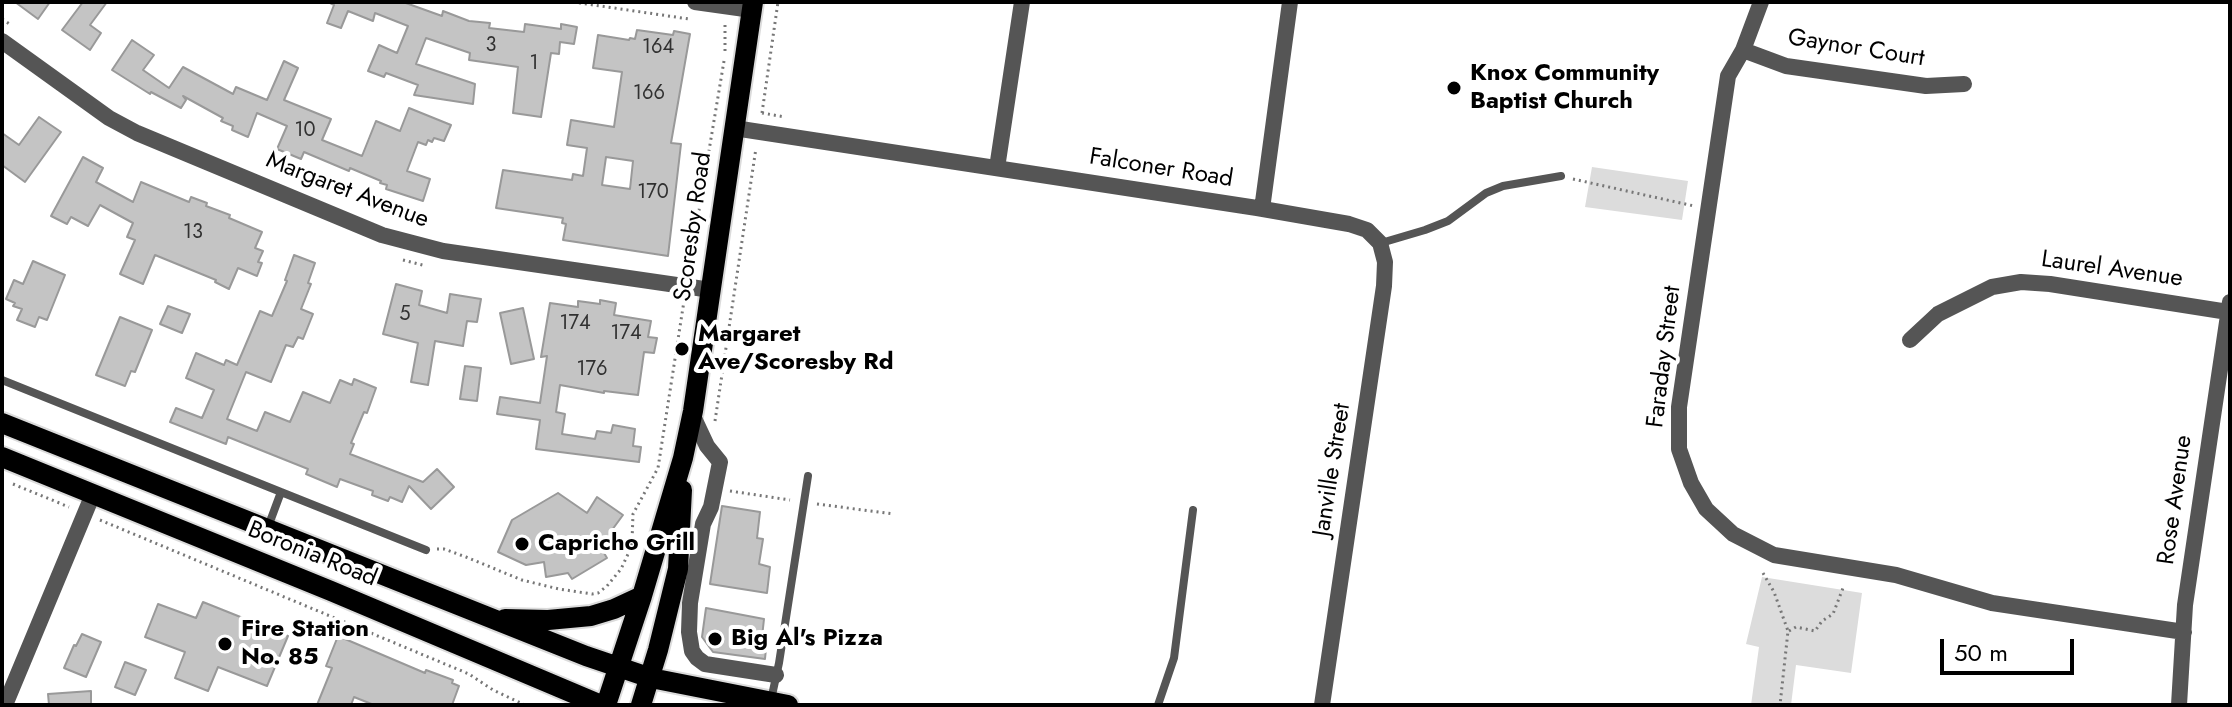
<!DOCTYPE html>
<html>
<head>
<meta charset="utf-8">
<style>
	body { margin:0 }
	#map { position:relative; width:2232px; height:707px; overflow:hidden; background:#fff; font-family:Jost,sans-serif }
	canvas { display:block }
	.frame { position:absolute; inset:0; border:4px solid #000; pointer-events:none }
	.scale { position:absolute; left:1940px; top:639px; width:134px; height:36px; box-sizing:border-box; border:4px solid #000; border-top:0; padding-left:10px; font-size:24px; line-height:28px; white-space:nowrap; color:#000; -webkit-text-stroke:6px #fff; paint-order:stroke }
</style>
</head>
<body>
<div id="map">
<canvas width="2232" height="707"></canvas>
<div class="frame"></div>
<div class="scale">50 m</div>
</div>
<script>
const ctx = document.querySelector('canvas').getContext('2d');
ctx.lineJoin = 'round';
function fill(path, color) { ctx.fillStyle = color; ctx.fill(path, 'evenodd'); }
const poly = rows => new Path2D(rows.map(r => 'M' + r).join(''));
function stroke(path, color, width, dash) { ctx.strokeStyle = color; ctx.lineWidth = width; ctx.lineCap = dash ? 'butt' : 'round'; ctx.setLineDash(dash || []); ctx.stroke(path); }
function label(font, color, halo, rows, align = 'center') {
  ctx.font = font + ' Jost,sans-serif'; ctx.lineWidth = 8; ctx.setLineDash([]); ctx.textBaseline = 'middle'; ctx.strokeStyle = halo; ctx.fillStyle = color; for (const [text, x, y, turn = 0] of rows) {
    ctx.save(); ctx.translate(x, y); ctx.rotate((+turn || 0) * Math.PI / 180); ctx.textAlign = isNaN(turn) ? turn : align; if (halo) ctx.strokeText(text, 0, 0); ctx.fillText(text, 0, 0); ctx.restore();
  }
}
fill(poly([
	[1592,167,1688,181,1682,220,1585,207],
	[1762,577,1862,593,1851,673,1796,665,1791,705,1751,705,1759,647,1746,644]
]), '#dcdcdc');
const building = poly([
	[15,2,50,2,38,19,15,2],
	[83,2,107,2,90,25,101,33,90,50,62,30,83,2],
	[328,2,403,2,442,16,443,11,469,21,490,23,489,28,524,32,525,24,561,29,561,24,577,27,574,44,560,42,559,54,551,53,541,117,513,113,518,67,469,60,470,53,426,38,416,64,475,84,473,104,414,95,418,85,386,73,384,77,368,71,379,45,397,53,408,26,375,13,373,21,348,11,341,28,327,23,334,5,328,2],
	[637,30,673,35,674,31,690,34,671,143,681,144,668,256,563,240,566,224,562,223,563,218,496,208,503,170,572,180,573,174,583,176,587,148,567,145,571,120,614,127,622,72,593,68,598,35,629,40,630,38,635,39,637,30],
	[606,157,633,161,630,189,602,185,606,157],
	[132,40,154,55,143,70,169,88,183,67,233,94,236,87,267,100,284,61,298,68,284,100,331,119,322,140,362,156,376,121,400,131,409,108,451,125,444,141,434,138,432,142,428,140,426,145,418,142,407,171,430,179,423,201,386,189,387,185,380,183,381,181,350,168,349,171,304,152,301,159,277,149,287,126,257,113,248,137,232,130,233,126,221,121,223,118,183,96,186,100,181,108,151,92,150,94,112,70,132,40],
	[39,117,61,132,25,182,2,165,2,133,19,145,39,117],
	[83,157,103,168,96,182,133,202,141,182,189,202,191,197,207,203,206,206,230,215,229,218,262,232,255,248,263,251,258,262,262,263,257,276,238,268,229,289,215,282,216,280,155,255,143,284,120,274,135,240,127,237,133,223,100,205,88,226,71,217,67,224,51,216,83,157],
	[294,255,315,263,308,283,311,284,301,309,313,314,303,339,298,337,293,347,286,345,271,382,246,372,227,419,257,431,265,412,290,422,303,392,330,403,340,380,352,385,354,379,376,388,367,413,364,412,351,443,354,444,350,454,423,482,437,469,454,487,431,509,409,486,402,502,390,497,388,501,372,495,373,491,340,479,337,487,306,474,308,469,228,437,226,444,170,422,176,408,202,418,214,390,186,378,196,353,224,365,226,360,237,365,260,311,272,316,287,281,285,280,294,255],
	[33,261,65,275,47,320,39,317,35,327,17,320,22,309,13,306,15,303,6,299,14,280,23,284,33,261],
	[396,284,422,291,419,305,447,313,450,294,481,299,477,322,467,321,463,346,435,341,428,385,411,382,418,343,383,334,396,284],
	[600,300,616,303,614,315,651,321,648,337,657,338,654,353,644,352,638,395,604,391,604,393,560,385,556,412,565,414,562,434,595,439,597,431,611,433,613,425,635,429,633,446,641,447,639,462,536,449,540,420,497,414,500,397,540,403,547,356,541,357,550,303,578,307,578,301,600,304,600,300],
	[168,306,190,314,182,333,160,324,168,306],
	[523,308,534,359,511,364,500,313,523,308],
	[120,317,152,330,135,372,131,371,125,386,96,375,120,317],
	[465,366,481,368,477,401,460,399,465,366],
	[558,493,587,513,597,497,623,515,612,530,619,534,604,553,607,558,572,579,568,573,546,577,544,562,526,565,498,552,512,520,558,493],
	[722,506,760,512,757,538,763,539,759,564,770,567,767,593,710,584,722,506],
	[203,602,288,636,267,686,218,667,208,691,175,678,185,652,145,637,158,604,196,618,203,602],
	[706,608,764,619,762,637,767,638,765,659,713,652,702,637,706,608],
	[82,634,101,642,86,677,64,668,74,645,76,646,82,634],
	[338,636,425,673,426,670,453,680,452,683,459,686,452,705,374,705,354,697,351,705,317,705,332,668,326,666,338,636],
	[125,662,146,670,135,695,115,687,125,662],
	[91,691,91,705,49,705,48,694,91,691]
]);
fill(building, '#c4c4c4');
stroke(building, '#999', 2);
const primary = poly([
	[2,423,586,656,651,678,788,705],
	[2,457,331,591,601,705],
	[505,619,548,620,591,616,614,609,642,596],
	[606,705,642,596,683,458,693,411,753,2],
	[641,705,658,650,678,569,682,490]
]);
stroke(primary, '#dbdbdb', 24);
stroke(poly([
	[573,2,689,19],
	[2,19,11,25],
	[725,25,725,53],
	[762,113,785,117],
	[762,113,778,2],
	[1573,179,1694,206],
	[403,260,426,266],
	[689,270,724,61],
	[715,421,756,148],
	[13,484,69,507],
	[730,491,790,500],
	[817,504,894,514],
	[100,520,469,674,493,690,525,705],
	[437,549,444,549,466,557,522,580,559,589,592,594,598,593,607,586,621,569,629,552,632,542,633,514,658,468,684,301],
	[1763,573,1774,592,1788,631,1780,705],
	[1789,631,1796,627,1815,631,1822,621,1833,614,1843,588]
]), '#777', 3, [2, 4]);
stroke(poly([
	[1381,243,1425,230,1448,221,1486,193,1503,186,1561,176],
	[2,380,281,492],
	[268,527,281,492,426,550],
	[771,700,779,663,808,476],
	[1158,705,1174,658,1193,510]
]), '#555', 8);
stroke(poly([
	[695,2,752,10],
	[1761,2,1743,50,1728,76,1679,407,1679,449,1691,483,1706,509,1733,534,1774,555,1896,575,1992,603,2184,632],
	[2,41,109,118,137,133,382,235,443,251,711,290],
	[1743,50,1786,66,1926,86,1964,84],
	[734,128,1257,208,1349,224,1367,230,1380,243,1385,262,1384,286,1322,705],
	[997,168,1022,2],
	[1262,209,1290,2],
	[1910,340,1938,314,1992,287,2021,282,2050,284,2228,312],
	[692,414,707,446,720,462,711,507,703,524,690,603,689,632,692,651,697,658,705,664,776,675],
	[5,705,93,494],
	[2179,705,2185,605,2230,302]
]), '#555', 16);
stroke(primary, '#000', 20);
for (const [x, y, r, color] of [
	[1454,88,8,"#000"],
	[682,349,8,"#000"],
	[522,544,8,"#000"],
	[715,639,8,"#000"],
	[225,644,8,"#000"]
]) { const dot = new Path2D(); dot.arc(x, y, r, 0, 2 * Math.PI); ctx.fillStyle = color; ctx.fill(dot); stroke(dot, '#fff', 3); }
label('20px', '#313131', null, [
	["3",491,46],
	["164",658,48],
	["1",534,64],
	["166",649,94],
	["10",305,131],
	["170",653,193],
	["13",193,233],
	["5",405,315],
	["174",575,324],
	["174",626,334],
	["176",592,370]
]);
label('24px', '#000', '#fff', [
	["Gaynor Court",1856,49,9],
	["Falconer Road",1161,169,9],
	["Margaret Avenue",347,191,21],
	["Scoresby Road",694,227,-82],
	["Laurel Avenue",2112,270,8],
	["Faraday Street",1665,357,-83],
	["Janville Street",1333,470,-81],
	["Rose Avenue",2176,500,-82],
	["Boronia Road",312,555,22]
]);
label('bold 24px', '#000', '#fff', [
	["Knox Community",1470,74],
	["Baptist Church",1470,102],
	["Margaret",698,335],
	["Ave/Scoresby Rd",698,363],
	["Capricho Grill",538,544],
	["Fire Station",241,630],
	["No. 85",241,658],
	["Big Al's Pizza",731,639]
], 'left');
</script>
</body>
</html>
